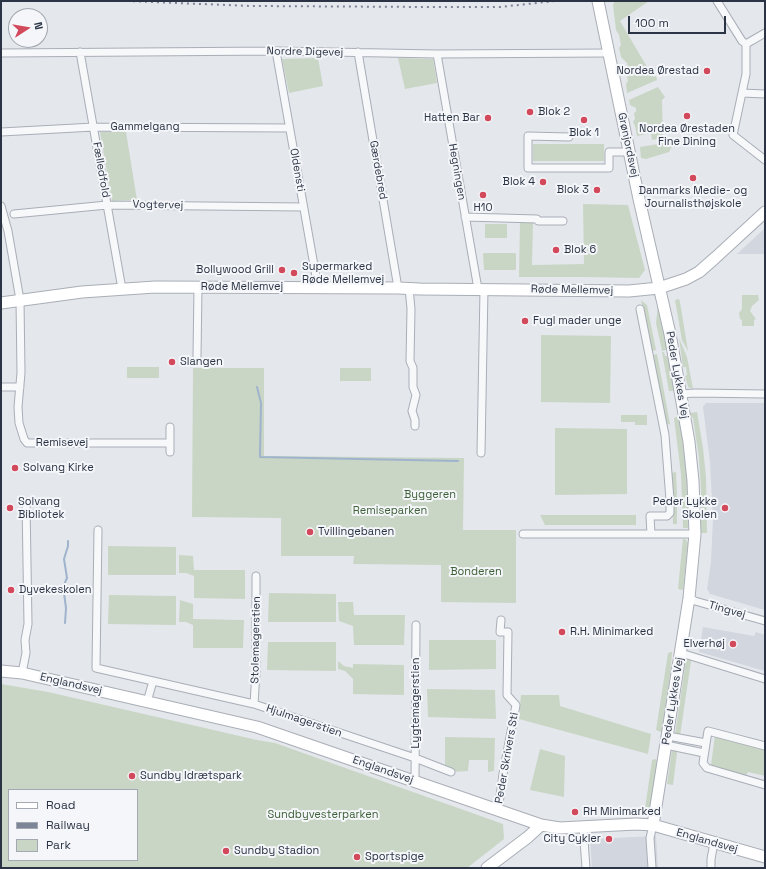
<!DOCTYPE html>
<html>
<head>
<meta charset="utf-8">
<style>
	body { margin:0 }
	#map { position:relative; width:766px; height:869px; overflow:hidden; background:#e4e7ec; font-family:"Space Grotesk",sans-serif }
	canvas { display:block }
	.frame { position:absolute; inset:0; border:2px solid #2b3445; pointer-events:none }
	.legend { position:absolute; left:8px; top:789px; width:130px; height:72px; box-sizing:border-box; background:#f4f6f9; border:1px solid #a4a8b1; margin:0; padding:5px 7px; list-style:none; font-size:12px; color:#2b3445 }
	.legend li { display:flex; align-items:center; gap:8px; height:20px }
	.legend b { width:20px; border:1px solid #a4a8b1 }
	.north { position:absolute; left:8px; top:8px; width:40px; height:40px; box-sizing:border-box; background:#f4f6f9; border:1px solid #a4a8b1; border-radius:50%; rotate:78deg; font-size:11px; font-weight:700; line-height:16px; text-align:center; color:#2b3445 }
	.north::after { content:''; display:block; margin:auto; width:14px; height:18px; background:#d1495b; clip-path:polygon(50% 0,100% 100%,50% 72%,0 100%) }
	.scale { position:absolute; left:628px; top:16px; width:98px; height:18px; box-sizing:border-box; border:2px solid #2b3445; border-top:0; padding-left:5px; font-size:12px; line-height:14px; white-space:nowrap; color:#2b3445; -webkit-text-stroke:3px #f4f6f9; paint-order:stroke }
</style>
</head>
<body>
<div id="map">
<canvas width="766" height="869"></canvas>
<div class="frame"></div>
<ul class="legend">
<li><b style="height:5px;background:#fff"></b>Road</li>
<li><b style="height:5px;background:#7d8696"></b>Railway</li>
<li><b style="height:11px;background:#c9d6c5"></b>Park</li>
</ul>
<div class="north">N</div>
<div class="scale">100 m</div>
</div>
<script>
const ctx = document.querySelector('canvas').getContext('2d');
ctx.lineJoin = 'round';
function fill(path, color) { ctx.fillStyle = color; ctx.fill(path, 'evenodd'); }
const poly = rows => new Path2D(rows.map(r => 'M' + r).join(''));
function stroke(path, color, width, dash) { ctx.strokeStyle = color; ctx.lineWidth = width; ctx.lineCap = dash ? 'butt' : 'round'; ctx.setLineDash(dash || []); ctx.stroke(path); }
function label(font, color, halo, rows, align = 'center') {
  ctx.font = font + ' "Space Grotesk",sans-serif'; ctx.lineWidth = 4; ctx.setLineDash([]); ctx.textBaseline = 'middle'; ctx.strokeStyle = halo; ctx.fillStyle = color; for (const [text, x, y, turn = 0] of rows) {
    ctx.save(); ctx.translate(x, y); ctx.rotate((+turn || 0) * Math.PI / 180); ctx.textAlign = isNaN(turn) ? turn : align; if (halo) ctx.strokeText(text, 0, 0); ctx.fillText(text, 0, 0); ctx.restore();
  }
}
fill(poly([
	[765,228,765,254,736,254,738,253],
	[706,403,765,403,765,610,710,594,707,589,711,562,713,519,710,462,703,407],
	[703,627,754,636,756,632,765,635,765,671,699,652],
	[656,836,658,868,592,868,590,839]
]), '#d2d6de');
fill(poly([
	[615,1,649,1,620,21,653,77,656,76,657,80,627,93,626,84,628,81,627,77,632,74,632,70,628,67,627,63,621,57,619,48,621,45,619,35,616,30,613,5],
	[318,58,323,86,289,93,282,59],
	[398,58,433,59,437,83,405,89],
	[658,87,665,97,662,100,663,145,674,143,669,152,646,159,641,158,640,147,658,144,657,139,652,140,651,133,637,136,635,126,633,122,635,119,634,113,636,112,636,108,630,105,629,100],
	[100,132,126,132,137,200,112,201],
	[533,144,604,144,604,161,533,161],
	[583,204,628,205,645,270,639,278,585,277,519,277,520,221,533,221,532,265,584,264],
	[485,224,507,224,507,238,485,238],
	[484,253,515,253,516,254,516,269,515,270,484,270,483,254],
	[742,295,758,295,759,300,752,306,750,311,756,319,754,320,754,326,742,326,742,320,740,319,739,313,742,309],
	[679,299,680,302,688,351,682,340,675,300],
	[641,300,647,305,656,350,651,351],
	[658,305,666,343,666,350,662,351,656,323],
	[541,335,611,336,610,403,541,402],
	[679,338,687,357,693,389,688,387,687,383,685,376,687,375,686,367,683,367],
	[662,352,664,352,665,356,667,356,669,363,674,391,669,391],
	[657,354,670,424,665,425,652,357,653,355],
	[127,367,159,367,159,378,127,378],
	[193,368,264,368,264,456,464,458,463,530,516,530,516,603,441,602,441,565,353,564,354,556,281,556,281,518,192,517],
	[340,368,371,368,371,381,340,381],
	[697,412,703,448,706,477,707,533,701,533,701,489,699,458,693,418,690,416,690,413],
	[621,415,647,415,647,425,635,425,635,422,621,422],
	[679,416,687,475,688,528,683,528,681,474,674,418],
	[555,428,627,429,627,494,555,495],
	[676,472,677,495,677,524,673,524,671,473],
	[540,515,636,515,636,525,545,525],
	[683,538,686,540,688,543,683,590,678,589],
	[108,546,176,547,176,575,108,575],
	[179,555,193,556,194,570,245,570,245,599,194,598,194,576,186,573,179,573],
	[269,593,336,594,336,622,268,622],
	[109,595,176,596,176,625,108,624],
	[180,600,193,604,193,619,244,620,243,648,193,648,193,625,186,622,179,622],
	[338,602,353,602,354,615,405,615,404,645,354,645,353,626,339,621],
	[429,640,496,640,496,669,429,670],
	[268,642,336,642,336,671,267,670],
	[671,652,672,652,671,668,662,731,661,732,656,730,668,653],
	[688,658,691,659,691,661,680,736,677,735,675,734,686,660],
	[338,661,344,666,353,668,353,664,404,665,404,695,353,694,353,679,345,671,338,669],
	[1,684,48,692,257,740,275,743,503,824,504,839,467,868,1,868],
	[9,790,137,790,137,860,9,860],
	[427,689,495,690,496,719,428,717],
	[521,695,559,695,560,706,651,734,648,754,519,719],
	[715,735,765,749,765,776,748,772,746,776,711,765],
	[445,737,495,738,494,771,488,772,488,760,469,760,468,771,451,772,450,768,445,765],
	[540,749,565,756,564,797,530,790],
	[672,749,677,749,677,753,673,785,667,784],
	[656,759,657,761,650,810,645,809,652,760]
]), '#c9d6c5');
stroke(poly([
	[257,387,261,403,260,457,458,461],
	[65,623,66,608,64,593,64,585,67,578,64,559,68,546,68,541]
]), '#9fb4cc', 2);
const street = poly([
	[717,1,742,41,746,44],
	[746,44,746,74,733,135,765,160],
	[746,44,765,33],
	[276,51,318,288],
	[80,52,122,289],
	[358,52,398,288],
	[1,53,276,51,437,54,609,53],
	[437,54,478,289],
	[742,93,765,94],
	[1,132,94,127,289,128],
	[569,137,528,136,528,168,609,168,609,152,629,152],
	[1,206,8,231,20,300,21,373,18,407,19,423,24,439,27,443,170,443],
	[14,214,107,205,303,207],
	[465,217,537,219,538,221,563,221],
	[409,288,411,309,410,361,413,368,413,387,416,395,412,411,415,420,415,426],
	[640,309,665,435,670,500,670,513,667,516,650,516,651,534],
	[197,356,198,287],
	[1,387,20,387],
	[681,394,695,393,765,394],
	[170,427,170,452],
	[481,453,484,289],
	[98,530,96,668,254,704,415,758,451,772],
	[523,534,695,534],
	[689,598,695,601,765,621],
	[681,653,765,679],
	[22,673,26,653,25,640,28,624,26,502],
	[147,702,153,681],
	[254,704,256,672,256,576],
	[668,736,706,743],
	[666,745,704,753],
	[765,746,708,731,703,763,707,768,765,785],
	[415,781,416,625],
	[498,811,503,774,516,705,507,695,508,632,500,632,501,620],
	[583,826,586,868],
	[652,868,650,838,653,825],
	[711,868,711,859,714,843]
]);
const secondary = poly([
	[598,1,639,199,670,334,689,442,693,481,695,534,689,598,653,825],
	[1,303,82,292,155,287,398,288,420,289,629,291,659,288,686,279,699,272,715,258,765,212],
	[1,671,22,673,257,727,541,825,560,828,636,824,653,825,765,857],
	[487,868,528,837,541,825]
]);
stroke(street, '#a9aeb7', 9);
stroke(secondary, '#a9aeb7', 13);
stroke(street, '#f7f8fa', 7);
stroke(secondary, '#fff', 11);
stroke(poly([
	[127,1,252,6,428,7,500,7,555,1]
]), '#7d8696', 2, [2, 4]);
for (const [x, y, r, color] of [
	[707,71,4,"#d1495b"],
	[530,112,4,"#d1495b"],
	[687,116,4,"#d1495b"],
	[488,118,4,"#d1495b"],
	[584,120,4,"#d1495b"],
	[693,178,4,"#d1495b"],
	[543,182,4,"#d1495b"],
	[597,190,4,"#d1495b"],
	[483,195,4,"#d1495b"],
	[556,250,4,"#d1495b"],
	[282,270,4,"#d1495b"],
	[294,273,4,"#d1495b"],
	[525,321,4,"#d1495b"],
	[172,362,4,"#d1495b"],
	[15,468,4,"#d1495b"],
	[10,508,4,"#d1495b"],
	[725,508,4,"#d1495b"],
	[310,532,4,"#d1495b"],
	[11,590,4,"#d1495b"],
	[562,632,4,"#d1495b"],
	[733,644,4,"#d1495b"],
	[132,776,4,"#d1495b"],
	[575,812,4,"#d1495b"],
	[609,839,4,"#d1495b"],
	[226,851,4,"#d1495b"],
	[357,857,4,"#d1495b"]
]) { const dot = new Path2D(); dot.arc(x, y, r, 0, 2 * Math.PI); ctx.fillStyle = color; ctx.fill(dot); stroke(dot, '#f4f6f9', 1.5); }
label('11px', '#2b3445', '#f4f6f9', [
	["Nordre Digevej",305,52,1],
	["Gammelgang",145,127],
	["Grønjordsvej",628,145,78],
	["Fælledfold",101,170,80],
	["Oldensti",297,170,80],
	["Gærdebred",378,170,80],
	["Hegningen",457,172,80],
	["Vogtervej",158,205,1],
	["Røde Mellemvej",242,287],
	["Røde Mellemvej",572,290,1],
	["Peder Lykkes Vej",677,375,80],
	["Remisevej",62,443],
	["Tingvej",727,610,16],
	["Stolemagerstien",256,640,-89],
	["Englandsvej",71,684,13],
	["Peder Lykkes Vej",673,701,-81],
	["Lygtemagerstien",416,703,-90],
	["Hjulmagerstien",304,721,19],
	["Peder Skrivers Sti",507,758,-80],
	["Englandsvej",383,770,19],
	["Englandsvej",707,841,16]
]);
label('11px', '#2b3445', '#f4f6f9', [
	["Nordea Ørestad",699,71,"right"],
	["Blok 2",538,112],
	["Hatten Bar",480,118,"right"],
	["Nordea Ørestaden",687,129,"center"],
	["Fine Dining",687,142,"center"],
	["Blok 1",584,133,"center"],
	["Blok 4",535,182,"right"],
	["Blok 3",589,190,"right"],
	["Danmarks Medie- og",693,191,"center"],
	["Journalisthøjskole",693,204,"center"],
	["H10",483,208,"center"],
	["Blok 6",564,250],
	["Supermarked",302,267],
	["Røde Mellemvej",302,280],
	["Bollywood Grill",274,270,"right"],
	["Fugl mader unge",533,321],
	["Slangen",180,362],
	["Solvang Kirke",23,468],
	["Solvang",18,502],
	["Bibliotek",18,515],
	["Peder Lykke",717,502,"right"],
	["Skolen",717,515,"right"],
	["Tvillingebanen",318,532],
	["Dyvekeskolen",19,590],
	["R.H. Minimarked",570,632],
	["Elverhøj",725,644,"right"],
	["Sundby Idrætspark",140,776],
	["RH Minimarked",583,812],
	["City Cykler",601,839,"right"],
	["Sundby Stadion",234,851],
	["Sportspige",365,857]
], 'left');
label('11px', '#3f6138', '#f4f6f9', [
	["Byggeren",430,495],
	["Remiseparken",390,511],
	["Bonderen",476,572],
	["Sundbyvesterparken",323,815]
]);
</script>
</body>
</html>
